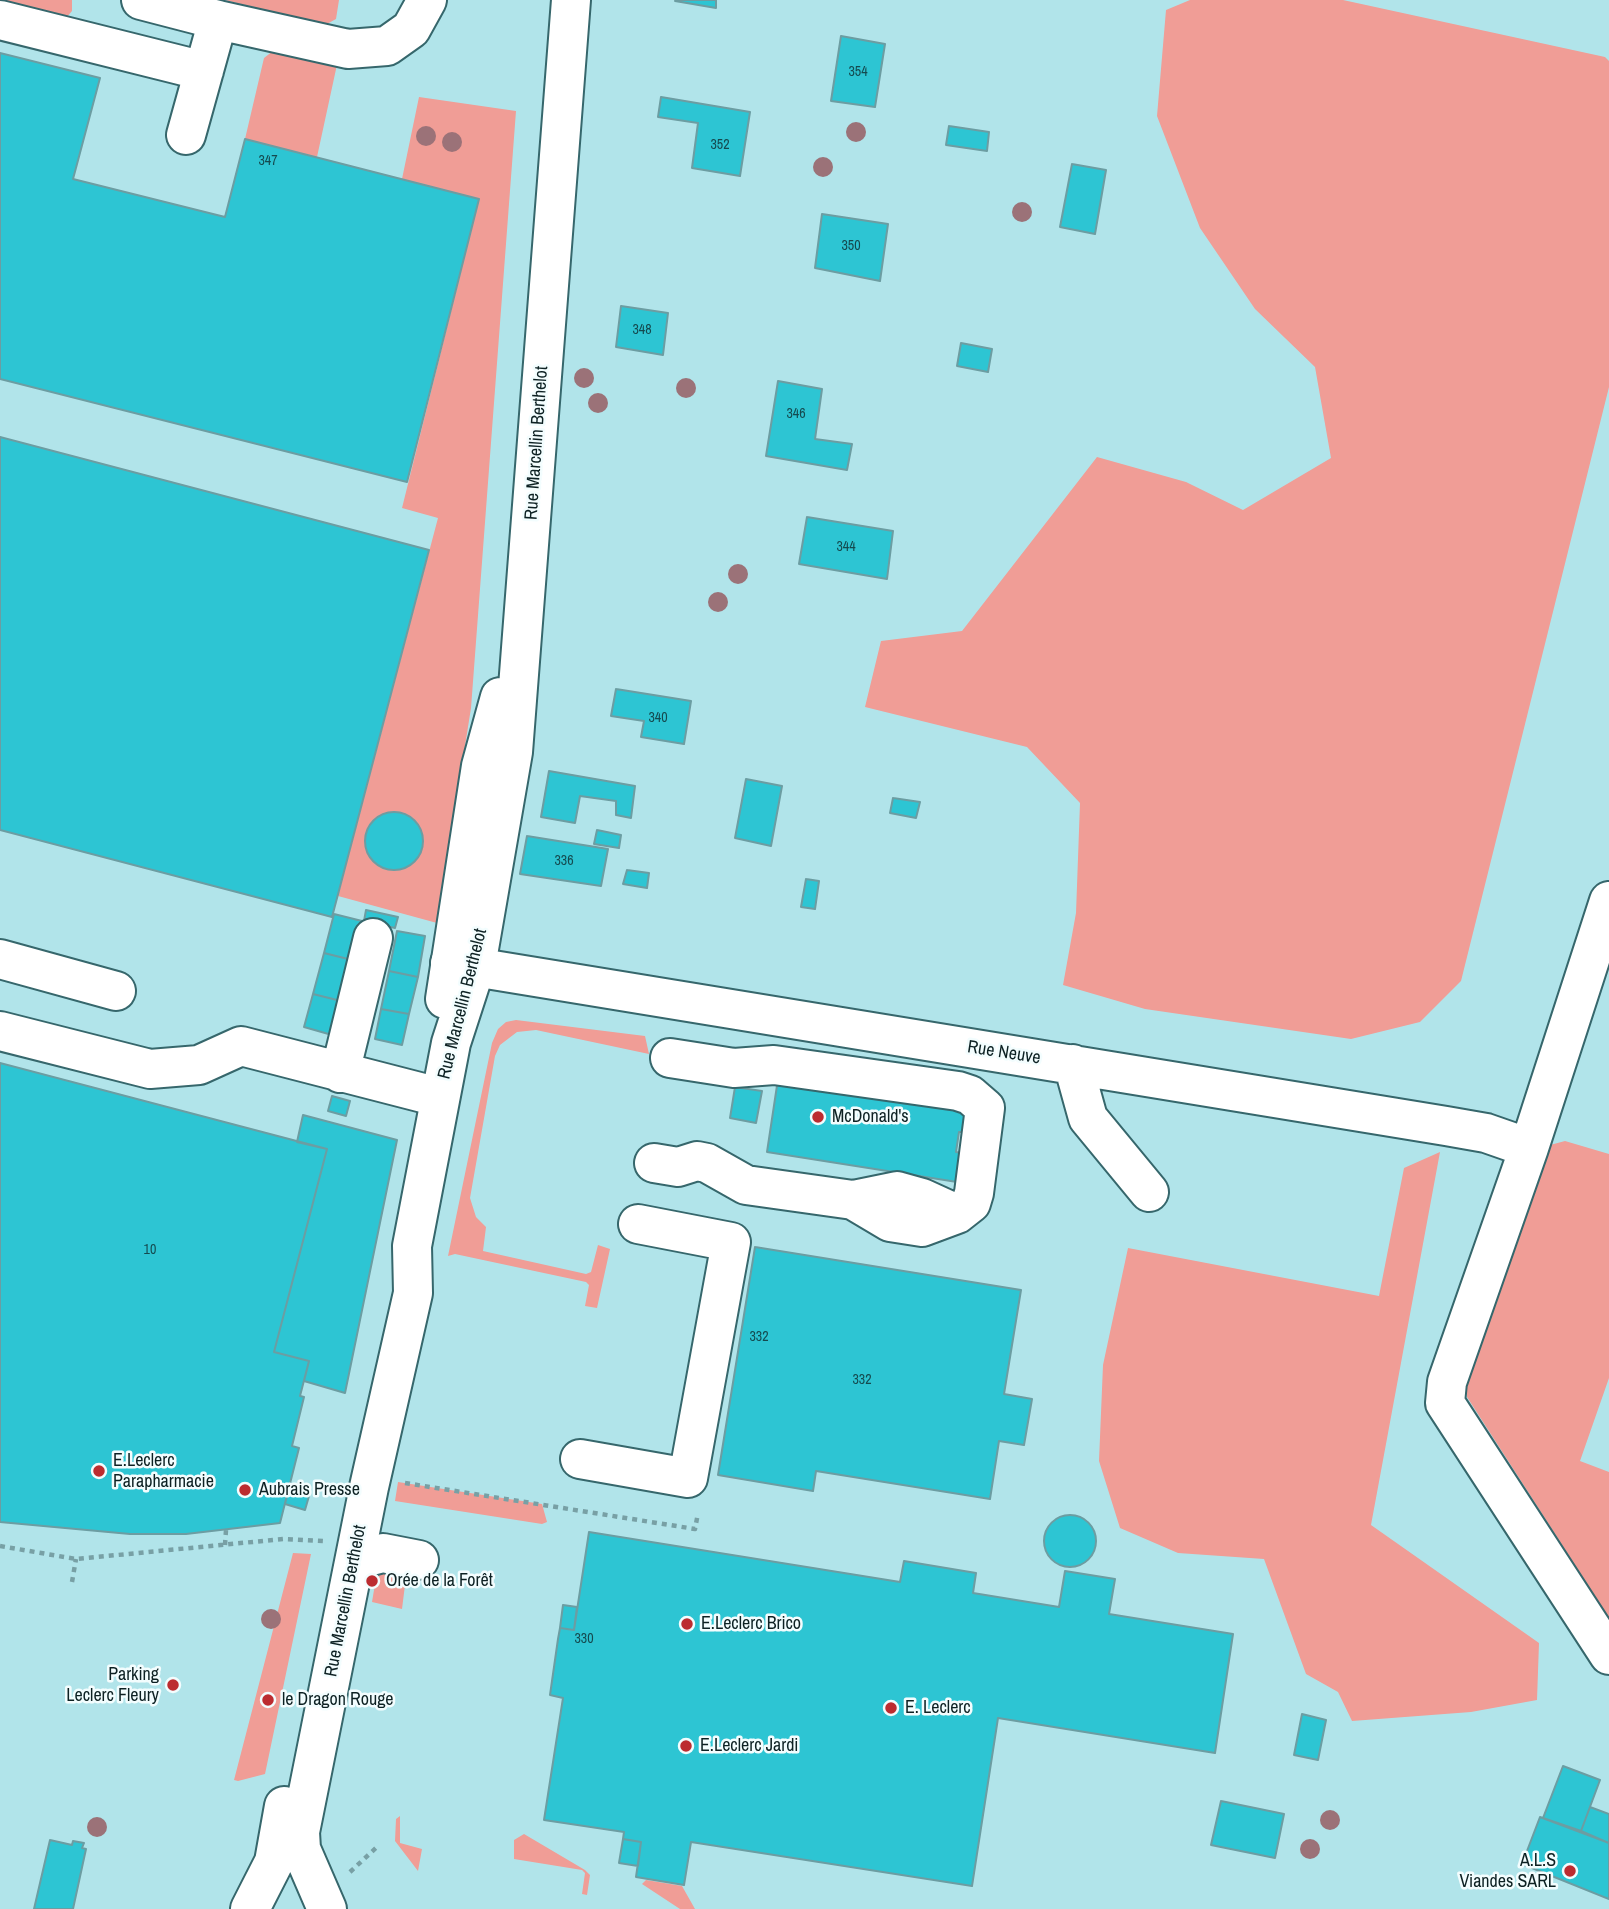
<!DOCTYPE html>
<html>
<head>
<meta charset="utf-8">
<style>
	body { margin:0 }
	canvas { display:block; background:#b1e4ea }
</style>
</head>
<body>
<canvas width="1609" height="1909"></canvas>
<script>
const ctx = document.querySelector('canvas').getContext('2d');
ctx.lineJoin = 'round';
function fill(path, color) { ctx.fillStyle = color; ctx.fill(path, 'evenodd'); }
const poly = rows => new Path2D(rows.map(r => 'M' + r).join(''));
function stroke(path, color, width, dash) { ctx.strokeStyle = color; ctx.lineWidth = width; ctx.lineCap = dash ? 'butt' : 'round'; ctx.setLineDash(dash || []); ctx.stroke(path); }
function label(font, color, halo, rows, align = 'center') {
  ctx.font = font + ' "Archivo Narrow",sans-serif'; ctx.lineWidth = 5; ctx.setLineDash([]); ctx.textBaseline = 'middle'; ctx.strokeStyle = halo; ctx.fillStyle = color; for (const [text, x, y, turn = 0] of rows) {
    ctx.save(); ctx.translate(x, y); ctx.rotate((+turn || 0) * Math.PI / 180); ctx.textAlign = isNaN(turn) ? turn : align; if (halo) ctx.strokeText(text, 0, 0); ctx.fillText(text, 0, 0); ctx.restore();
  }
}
fill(poly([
	[0,0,72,0,72,11,66,18,0,8],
	[225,0,339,0,336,19,325,25],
	[1190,0,1343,0,1605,57,1609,61,1609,387,1461,981,1420,1022,1351,1039,1145,1009,1063,985,1076,913,1080,803,1027,747,865,707,881,641,962,631,1097,457,1186,482,1243,510,1331,458,1315,367,1255,309,1200,228,1157,116,1166,10],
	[278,47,338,60,317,157,245,139,264,58],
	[419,97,516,111,471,708,437,923,338,896,438,518,402,508,479,199,402,179],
	[516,1020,645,1036,649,1054,536,1030,517,1032,500,1045,495,1056,470,1198,476,1217,486,1227,483,1251,586,1274,591,1272,598,1245,610,1249,597,1308,585,1306,589,1285,586,1282,455,1254,448,1256,492,1043,498,1029,506,1022],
	[1565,1141,1609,1154,1609,1378,1580,1461,1609,1472,1609,1618,1467,1397,1467,1377,1539,1148],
	[1440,1152,1371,1525,1539,1643,1537,1700,1471,1712,1352,1721,1338,1692,1306,1674,1264,1559,1178,1553,1120,1528,1099,1461,1103,1365,1128,1248,1379,1296,1404,1168],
	[398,1482,542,1504,547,1522,542,1524,395,1501],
	[293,1553,311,1554,265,1774,238,1781,234,1780],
	[378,1566,402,1571,406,1577,402,1609,372,1602],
	[400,1816,400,1843,422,1849,418,1871,395,1841,396,1819],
	[524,1834,585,1870,590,1875,587,1895,582,1894,585,1873,582,1870,514,1859,514,1840],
	[646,1880,682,1886,695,1909,680,1909,642,1884]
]), '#f09d96');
const building = poly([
	[716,0,716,8,675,1,676,0,716,0],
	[841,36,885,44,875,107,831,101,841,36],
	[0,53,100,78,73,179,225,217,245,139,479,199,407,482,0,379,0,53],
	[661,97,750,112,740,176,692,168,698,123,658,117,661,97],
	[949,126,989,132,987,151,946,145,949,126],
	[1072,164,1106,170,1095,234,1060,227,1072,164],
	[822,214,888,224,880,281,815,268,822,214],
	[621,306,668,313,663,355,616,347,621,306],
	[961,343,992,349,988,372,957,366,961,343],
	[778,381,822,389,815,439,852,444,847,470,766,456,778,381],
	[0,437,429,550,332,917,0,830,0,437],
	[807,517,893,531,887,579,799,564,807,517],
	[616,689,691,701,684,744,641,737,644,721,611,716,616,689],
	[549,771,635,786,631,818,616,815,616,801,580,796,575,823,541,817,549,771],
	[746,779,782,786,771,846,735,838,746,779],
	[893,798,920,802,916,818,890,813,893,798],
	'365 841a29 29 0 1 1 58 0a29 29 0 1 1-58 0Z',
	[597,830,621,835,619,848,594,844,597,830],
	[527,836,608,849,601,886,520,874,527,836],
	[627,870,649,873,647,888,623,884,627,870],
	[806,879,819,881,815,909,801,907,806,879],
	[366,910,398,917,395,928,364,921,366,910],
	[334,914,362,921,352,960,324,953,334,914],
	[397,931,425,936,418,977,389,971,397,931],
	[324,953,352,960,341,1001,313,994,324,953],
	[389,971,418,977,409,1014,381,1009,389,971],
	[313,994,341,1001,332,1035,304,1027,313,994],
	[381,1009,409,1014,402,1045,375,1039,381,1009],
	[0,1063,327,1149,274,1352,309,1361,300,1396,304,1397,292,1446,299,1448,280,1523,186,1534,130,1534,0,1522,0,1063],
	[778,1079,968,1109,965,1132,959,1132,956,1152,961,1153,957,1182,767,1152,778,1079],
	[735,1087,762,1091,756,1123,730,1118,735,1087],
	[332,1096,350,1101,346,1116,328,1111,332,1096],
	[303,1115,397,1140,345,1393,304,1381,309,1361,274,1352,327,1149,297,1142,303,1115],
	[755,1247,1021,1290,1004,1394,1032,1399,1024,1445,999,1441,990,1499,816,1471,813,1491,718,1475,755,1247],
	[288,1491,309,1496,305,1510,285,1504,288,1491],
	'1044 1541a26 26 0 1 1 52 0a26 26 0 1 1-52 0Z',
	[589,1532,900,1582,904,1561,976,1573,973,1593,1059,1607,1065,1571,1115,1579,1109,1614,1233,1634,1215,1753,998,1718,972,1886,691,1842,684,1885,636,1877,641,1842,623,1839,624,1832,544,1820,563,1698,550,1695,558,1639,560,1628,574,1630,589,1532],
	[563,1605,577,1607,574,1630,560,1628,563,1605],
	[1302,1714,1326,1720,1318,1760,1294,1755,1302,1714],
	[1563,1766,1600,1780,1581,1831,1543,1818,1563,1766],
	[1221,1801,1284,1814,1275,1858,1211,1845,1221,1801],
	[1590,1807,1609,1814,1609,1843,1581,1831,1590,1807],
	[1540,1817,1609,1843,1609,1899,1522,1864,1540,1817],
	[623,1839,641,1842,638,1866,619,1863,623,1839],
	[50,1840,72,1845,73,1841,84,1843,82,1848,86,1849,73,1909,34,1909,50,1840]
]);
fill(building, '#2dc5d3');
stroke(building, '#6c9da2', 2);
const minor = poly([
	[141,0,218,20],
	[0,20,204,71],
	[186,135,218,20,348,49,387,46,411,29,427,0],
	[1609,901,1529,1148,1447,1382,1445,1403,1609,1655],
	[0,959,116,991],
	[450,963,1446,1126,1486,1133,1529,1148],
	[0,1031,150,1069,199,1065,241,1046,427,1094],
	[670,1058,734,1068,774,1065,958,1091,970,1095,985,1108,974,1193,971,1203,957,1214,922,1227,890,1222,853,1200],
	[1073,1064,1088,1118,1149,1192],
	[340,1073,373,938],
	[654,1163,678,1167,697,1161,707,1163,746,1185,853,1200,897,1191,922,1198,957,1214],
	[580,1459,688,1478,731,1242,638,1224],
	[353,1570,364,1558,383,1553,419,1560]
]);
const major = poly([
	[445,999,481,766,500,697],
	[250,1909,274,1862,284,1806],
	[327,1909,301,1849,300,1832,369,1487,413,1293,412,1246,451,1043,476,966,513,752,571,0]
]);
stroke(minor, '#36676c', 42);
stroke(major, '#36676c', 42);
stroke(poly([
	[405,1483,695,1529,698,1513],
	[225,1545,226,1530],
	[0,1546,76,1559,283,1539,323,1541],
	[72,1582,76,1559],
	[350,1872,377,1847]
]), '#78a0a5', 4.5, [5, 5]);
stroke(minor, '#fff', 38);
stroke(major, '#fff', 38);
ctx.fillStyle = '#9b7278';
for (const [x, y] of [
	[856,132],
	[426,136],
	[452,142],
	[823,167],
	[1022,212],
	[584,378],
	[686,388],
	[598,403],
	[738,574],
	[718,602],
	[271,1619],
	[1330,1820],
	[97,1827],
	[1310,1849]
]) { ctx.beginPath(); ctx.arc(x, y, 10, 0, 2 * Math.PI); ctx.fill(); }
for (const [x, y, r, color] of [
	[818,1117,7,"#bc2c30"],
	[99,1471,7,"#bc2c30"],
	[245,1490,7,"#bc2c30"],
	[372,1581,7,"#bc2c30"],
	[687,1624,7,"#bc2c30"],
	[173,1685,7,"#bc2c30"],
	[268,1700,7,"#bc2c30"],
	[891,1708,7,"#bc2c30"],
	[686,1746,7,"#bc2c30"],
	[1570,1871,7,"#bc2c30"]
]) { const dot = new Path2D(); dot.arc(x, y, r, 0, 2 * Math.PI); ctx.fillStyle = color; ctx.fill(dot); stroke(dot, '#f3fdfe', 2.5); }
label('14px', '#154a4f', null, [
	["354",858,72],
	["352",720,145],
	["347",268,161],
	["350",851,246],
	["348",642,330],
	["346",796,414],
	["344",846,547],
	["340",658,718],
	["336",564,861],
	["10",150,1250],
	["332",759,1337],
	["332",862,1380],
	["330",584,1639]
]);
label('18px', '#0d2123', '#f3fdfe', [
	["Rue Marcellin Berthelot",537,443,-86],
	["Rue Marcellin Berthelot",463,1004,-76],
	["Rue Neuve",1004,1053,9],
	["Rue Marcellin Berthelot",346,1601,-79]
]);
label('18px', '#0d2123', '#f3fdfe', [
	["McDonald's",832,1117],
	["E.Leclerc",113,1461],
	["Parapharmacie",113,1482],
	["Aubrais Presse",259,1490],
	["Orée de la Forêt",386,1581],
	["E.Leclerc Brico",701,1624],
	["Parking",159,1675,"right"],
	["Leclerc Fleury",159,1696,"right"],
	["le Dragon Rouge",282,1700],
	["E. Leclerc",905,1708],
	["E.Leclerc Jardi",700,1746],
	["A.L.S",1556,1861,"right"],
	["Viandes SARL",1556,1882,"right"]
], 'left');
</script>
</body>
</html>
